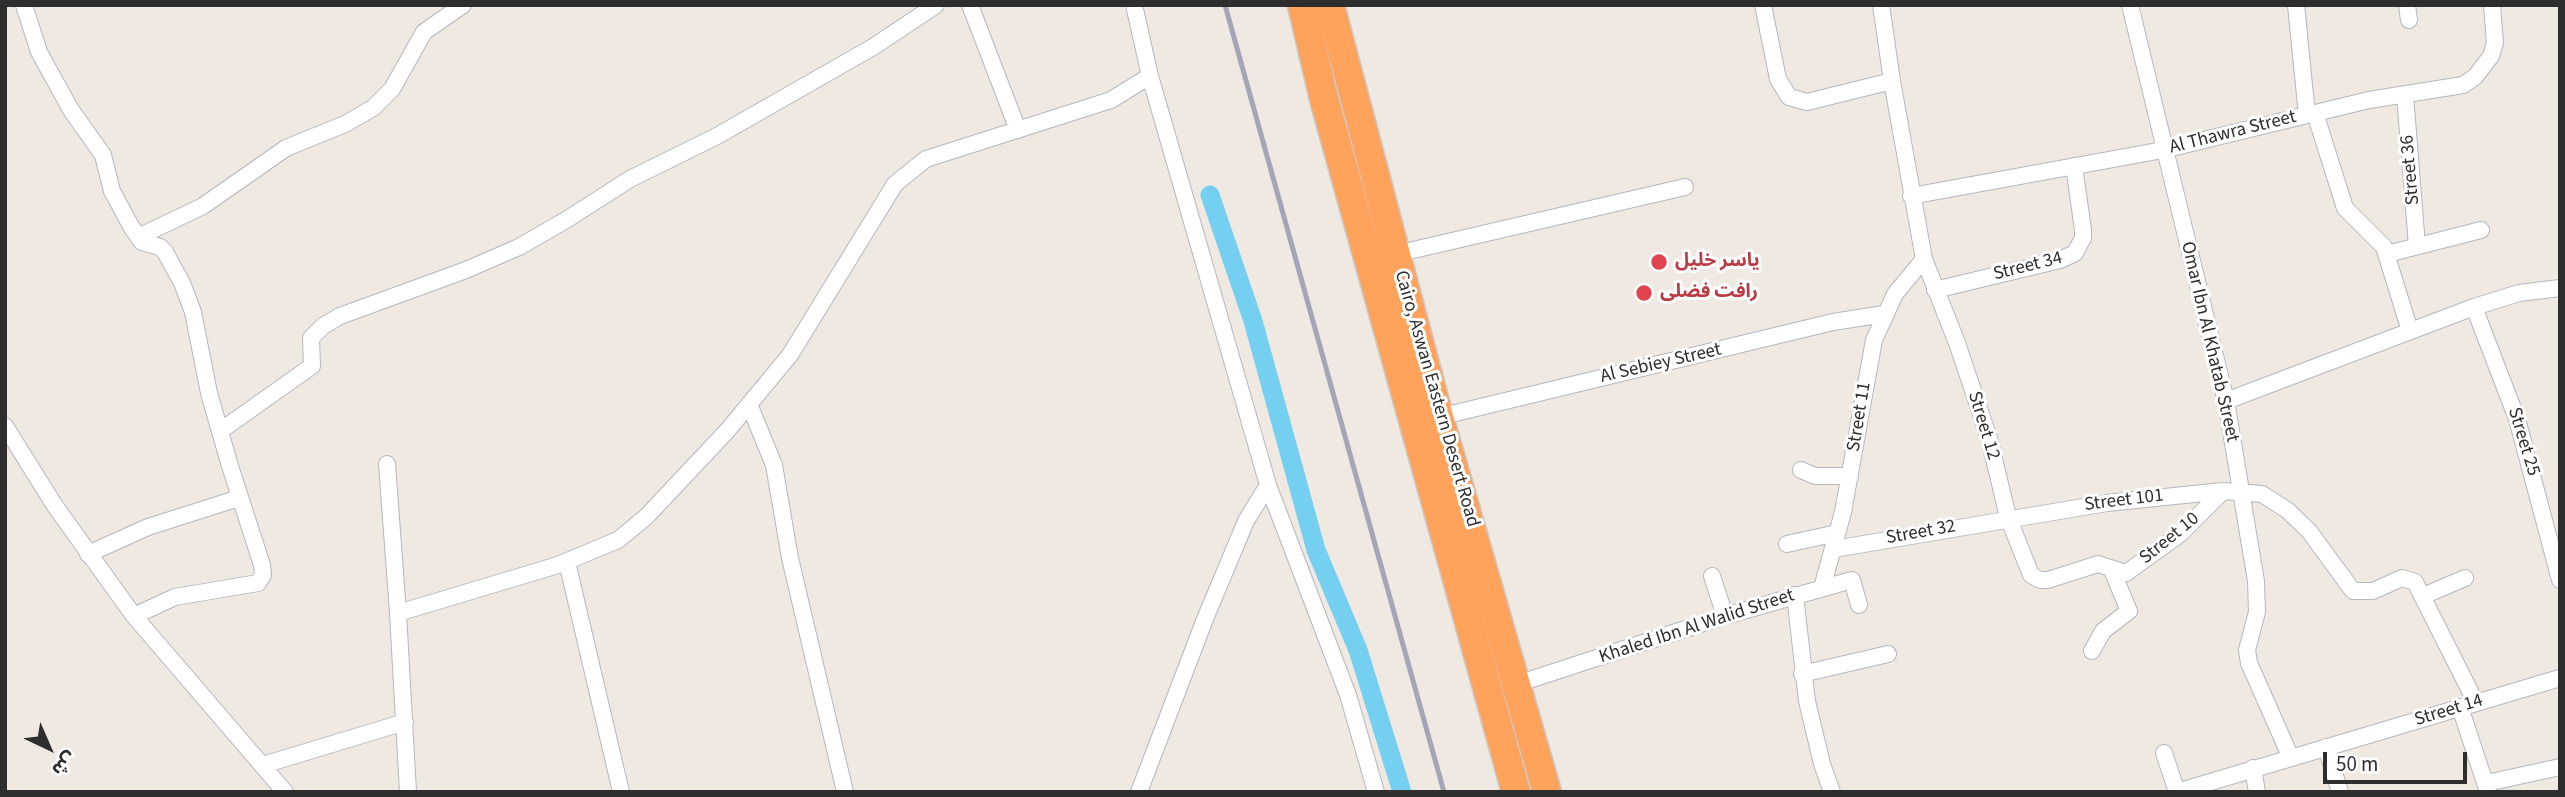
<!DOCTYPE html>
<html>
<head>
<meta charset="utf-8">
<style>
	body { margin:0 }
	#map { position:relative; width:2565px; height:797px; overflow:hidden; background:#efe9e1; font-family:"Source Sans 3","Noto Sans Arabic",sans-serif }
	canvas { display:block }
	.frame { position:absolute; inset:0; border:7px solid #2e2e2e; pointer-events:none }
	.north { position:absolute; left:14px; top:713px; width:70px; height:70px; -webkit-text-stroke:5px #fff; paint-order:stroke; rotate:136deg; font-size:19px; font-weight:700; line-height:28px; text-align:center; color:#2e2e2e }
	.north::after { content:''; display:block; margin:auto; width:24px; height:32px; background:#2e2e2e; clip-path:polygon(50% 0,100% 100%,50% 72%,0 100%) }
	.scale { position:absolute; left:2323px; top:752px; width:144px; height:32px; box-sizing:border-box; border:4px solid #2e2e2e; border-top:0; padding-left:9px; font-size:21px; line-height:24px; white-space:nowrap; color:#2e2e2e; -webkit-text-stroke:5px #fff; paint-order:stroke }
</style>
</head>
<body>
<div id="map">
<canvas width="2565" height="797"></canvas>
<div class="frame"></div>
<div class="north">ش</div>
<div class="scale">50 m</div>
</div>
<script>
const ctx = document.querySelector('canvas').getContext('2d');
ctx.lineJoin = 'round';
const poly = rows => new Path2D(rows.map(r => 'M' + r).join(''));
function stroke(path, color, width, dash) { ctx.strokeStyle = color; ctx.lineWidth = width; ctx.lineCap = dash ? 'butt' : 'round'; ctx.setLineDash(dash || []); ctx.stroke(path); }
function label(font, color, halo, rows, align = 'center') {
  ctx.font = font + ' "Source Sans 3","Noto Sans Arabic",sans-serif'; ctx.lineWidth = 6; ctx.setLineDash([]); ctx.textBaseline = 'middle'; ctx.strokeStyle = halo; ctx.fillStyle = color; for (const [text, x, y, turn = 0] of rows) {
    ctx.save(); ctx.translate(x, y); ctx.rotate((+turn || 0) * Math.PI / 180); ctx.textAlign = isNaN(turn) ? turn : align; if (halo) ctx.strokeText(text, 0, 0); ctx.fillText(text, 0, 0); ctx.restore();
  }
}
stroke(poly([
	[1210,195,1253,321,1316,550,1358,650,1402,792]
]), '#75cff0', 19);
const street = poly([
	[24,5,39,52,71,110,103,155,112,191,132,228,142,242,160,247,165,252,182,283,193,312,209,393,230,466,262,565,263,575,258,583,175,597,134,616],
	[970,5,1018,130],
	[1134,5,1150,76,1268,485,1348,695,1376,792],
	[1763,5,1778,79,1789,97,1807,102,1892,81],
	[1881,5,1892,81,1924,259,1957,343,1989,438,2008,517,2031,575,2040,580,2048,580,2098,564,2126,573,2180,534,2223,491],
	[2130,5,2226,401,2256,581,2257,612,2247,650,2249,663,2291,758],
	[2296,5,2307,115],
	[2407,5,2409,20],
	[2405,95,2417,246],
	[2315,113,2345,208,2384,247,2410,331],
	[1911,196,2163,150,2369,100,2463,85,2475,77,2491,56,2495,43,2492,5],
	[138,237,203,206,286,148,345,124,373,108,392,89,424,32,463,5],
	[1396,254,1685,187],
	[2387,254,2481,230],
	[1935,290,2060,260,2075,253,2083,238,2083,230,2074,166],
	[2474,307,2517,419,2560,580],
	[2226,401,2474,307,2519,293,2560,288],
	[749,404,774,465,790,558,845,792],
	[1439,417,1833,322,1884,314],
	[5,426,55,506,134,616,285,792],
	[220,431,312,366,311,338,323,326,340,316,466,270,519,247,566,220,630,179,717,136,873,47,936,5],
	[387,464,398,613],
	[1801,470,1815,476,1850,476],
	[1787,544,1837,533],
	[1834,549,2107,503,2223,491,2262,494,2287,510,2309,531,2353,591,2373,591,2402,578,2415,582,2476,703],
	[88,554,148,527,239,498],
	[567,562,621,792],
	[1712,576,1725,616],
	[1822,588,1843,512,1874,340,1895,294,1924,259],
	[1795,595,1807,701,1822,764,1832,792],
	[2423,596,2465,578],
	[2092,651,2103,631,2129,611,2111,568],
	[1802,674,1888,654],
	[1517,684,1725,616,1852,580,1859,605],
	[2460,707,2488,792],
	[2326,747,2340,792],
	[2164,753,2177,792],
	[263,765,405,722],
	[2253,768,2257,792],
	[2487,783,2560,767],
	[408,792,398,613,558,565,618,540,646,517,727,431,790,355,895,184,926,159,1111,100,1150,76],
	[1139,792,1205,619,1246,521,1268,485],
	[2177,792,2560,678]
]);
const highway = poly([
	[1302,5,1324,99,1516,792],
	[1330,5,1439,417,1547,792]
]);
stroke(street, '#b4b7c1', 18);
stroke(highway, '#c9c9c9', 31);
stroke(street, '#fff', 16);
stroke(highway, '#ffa35c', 28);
stroke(poly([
	[1225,5,1444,792]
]), '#a3a6b8', 5);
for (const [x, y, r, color] of [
	[1659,262,9,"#e0444e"],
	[1644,293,9,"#e0444e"]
]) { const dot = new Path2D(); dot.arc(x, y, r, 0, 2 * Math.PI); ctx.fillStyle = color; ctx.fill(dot); stroke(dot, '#fff', 2.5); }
label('19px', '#2e2e2e', '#fff', [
	["Al Thawra Street",2233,133,-14],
	["Street 36",2411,170,-95],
	["Street 34",2028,267,-14],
	["Omar Ibn Al Khatab Street",2209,342,77],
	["Al Sebiey Street",1661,364,-13],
	["Cairo, Aswan Eastern Desert Road",1436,399,74],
	["Street 11",1860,417,-81],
	["Street 12",1983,426,73],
	["Street 25",2523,442,73],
	["Street 101",2124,501,-7],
	["Street 32",1921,533,-10],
	["Street 10",2170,539,-39],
	["Khaled Ibn Al Walid Street",1697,627,-18],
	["Street 14",2449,711,-17]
]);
label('bold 19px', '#be3a42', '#fff', [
	["ياسر خليل",1675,262],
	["رافت فضلى",1660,293]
], 'left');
</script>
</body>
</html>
